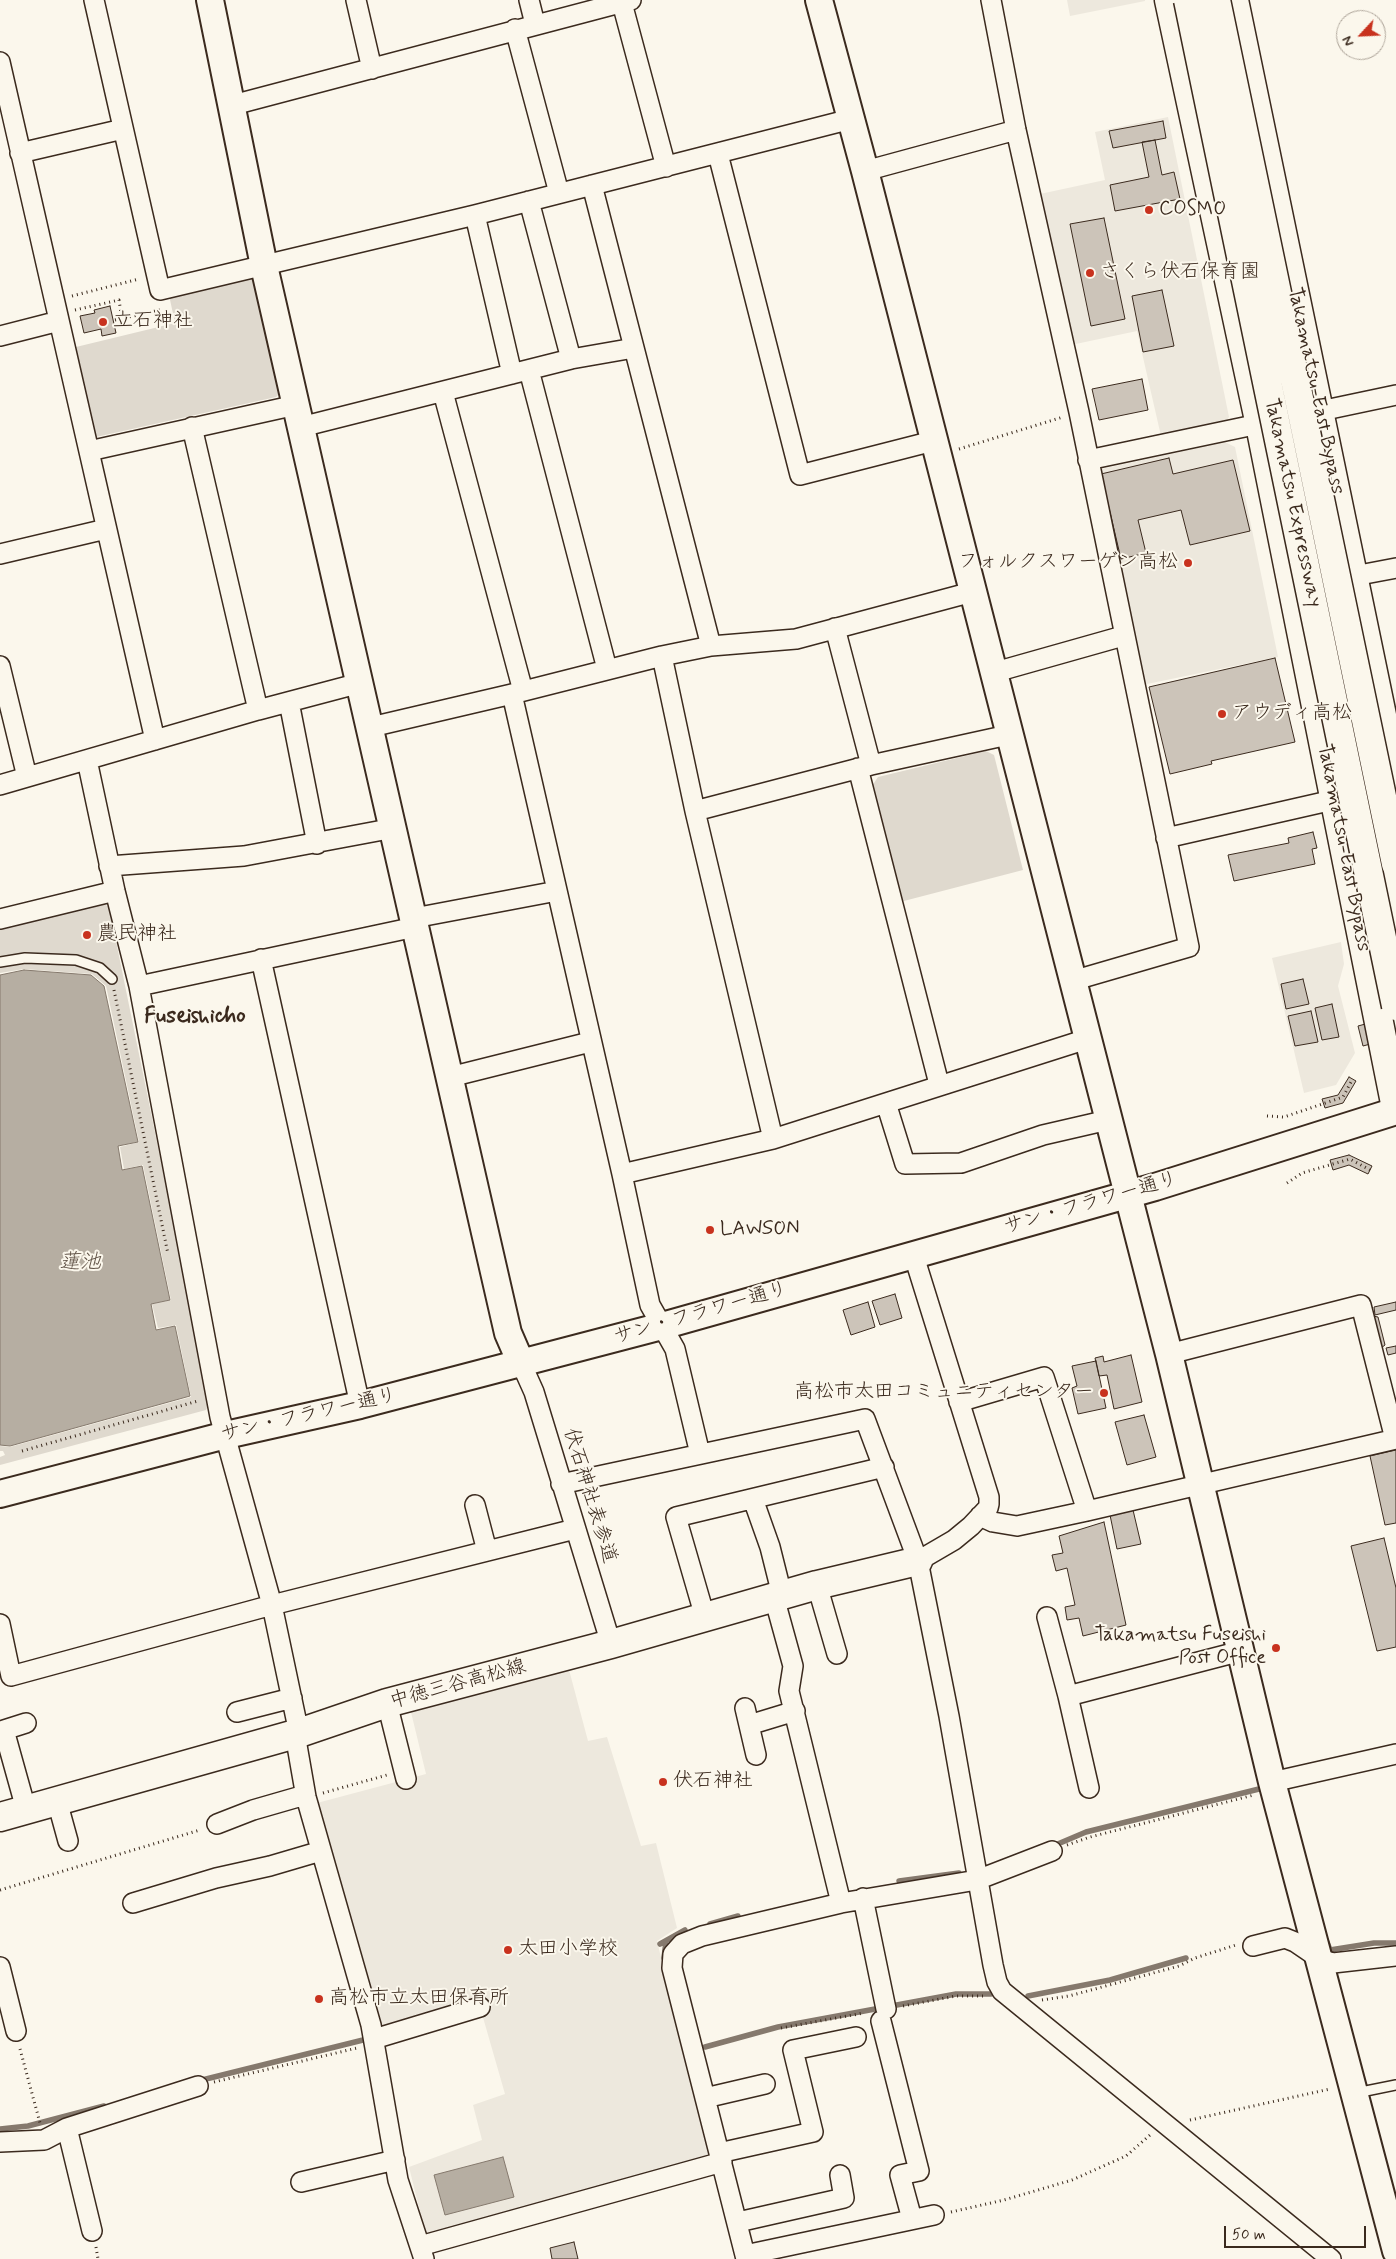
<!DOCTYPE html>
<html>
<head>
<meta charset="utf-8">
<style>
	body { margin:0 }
	#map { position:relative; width:1396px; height:2259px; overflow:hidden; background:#fbf7ec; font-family:Mynerve,sans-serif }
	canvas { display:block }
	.north { position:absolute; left:1336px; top:10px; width:50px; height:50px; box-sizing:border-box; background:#fbf7ec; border:1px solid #aea59a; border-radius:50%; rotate:245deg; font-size:14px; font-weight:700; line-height:20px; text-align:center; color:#3b2a1e }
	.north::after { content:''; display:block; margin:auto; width:18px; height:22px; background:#c8321e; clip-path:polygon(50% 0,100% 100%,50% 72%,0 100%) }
	.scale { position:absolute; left:1224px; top:2226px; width:142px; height:22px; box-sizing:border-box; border:2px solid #3b2a1e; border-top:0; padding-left:6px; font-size:15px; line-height:18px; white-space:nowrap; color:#3b2a1e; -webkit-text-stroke:4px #fbf7ec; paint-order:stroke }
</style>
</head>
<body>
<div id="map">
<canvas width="1396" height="2259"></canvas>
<div class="north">N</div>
<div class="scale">50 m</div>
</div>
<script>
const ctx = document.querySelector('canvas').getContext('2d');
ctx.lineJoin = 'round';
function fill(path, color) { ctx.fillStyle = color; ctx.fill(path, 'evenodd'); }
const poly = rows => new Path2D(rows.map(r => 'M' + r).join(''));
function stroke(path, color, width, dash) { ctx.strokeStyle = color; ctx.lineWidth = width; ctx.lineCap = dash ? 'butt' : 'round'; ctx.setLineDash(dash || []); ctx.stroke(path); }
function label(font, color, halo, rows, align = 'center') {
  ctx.font = font + ' Mynerve,"Klee One",sans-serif'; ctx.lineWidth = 4; ctx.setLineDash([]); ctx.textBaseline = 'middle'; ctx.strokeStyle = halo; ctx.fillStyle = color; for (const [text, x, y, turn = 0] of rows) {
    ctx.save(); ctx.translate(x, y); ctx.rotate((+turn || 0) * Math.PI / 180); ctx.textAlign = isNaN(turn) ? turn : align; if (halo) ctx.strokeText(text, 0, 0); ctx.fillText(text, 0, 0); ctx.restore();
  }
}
fill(poly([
	[1067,0,1145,0,1145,1,1070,16],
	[1168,117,1229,417,1225,423,1161,436,1137,331,1071,345,1040,194,1105,180,1095,132],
	[1225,442,1235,447,1278,657,1142,685,1097,470],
	[1341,942,1344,964,1338,986,1355,1053,1336,1085,1304,1093,1272,958],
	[568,1666,588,1741,607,1737,641,1846,656,1843,677,1928,657,1941,711,2161,426,2236,409,2167,482,2140,473,2105,505,2094,480,2007,384,2027,379,2025,317,1803,426,1774,410,1708]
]), '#ede8dd');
fill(poly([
	[249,278,262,281,286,388,276,397,96,437,76,347,175,323,169,295],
	[986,751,994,755,1023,870,900,902,872,786,878,777],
	[102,903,109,907,210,1402,206,1410,0,1465,0,1457,5,1455,3,1451,0,1451,0,1446,10,1447,191,1397,176,1325,158,1328,152,1304,171,1300,143,1165,124,1169,120,1147,139,1142,106,986,92,974,24,969,0,973,0,929]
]), '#dfd9ce');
const water = poly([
	[24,970,91,975,104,986,138,1142,118,1146,122,1170,142,1166,170,1300,151,1304,156,1330,175,1326,190,1396,10,1446,0,1445,0,975,24,970],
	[503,2157,514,2197,445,2215,434,2175,503,2157]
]);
fill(water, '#b6aea2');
stroke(water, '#85796d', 1);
stroke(poly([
	[1053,1846,1086,1832,1263,1788,1261,1783],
	[899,1881,959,1873],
	[710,1924,738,1916],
	[1327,1942,1330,1950,1374,1943,1396,1943],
	[660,1944,685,1930],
	[664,1958,666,1941],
	[1028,1996,1110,1980,1186,1958],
	[705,2047,778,2027,956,1994,991,1994],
	[198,2081,363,2040],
	[0,2129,28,2126,104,2106]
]), '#85796d', 5.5);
const building = poly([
	[1163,121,1166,138,1113,148,1109,131,1163,121],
	[1155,140,1162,175,1174,172,1180,199,1115,211,1110,185,1149,177,1142,142,1155,140],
	[1104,218,1125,319,1091,326,1070,224,1104,218],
	[1162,290,1174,346,1143,352,1132,296,1162,290],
	[110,306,116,333,102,336,101,329,84,333,80,316,95,313,94,310,110,306],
	[1142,379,1148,410,1099,420,1092,389,1142,379],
	[1169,458,1173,474,1233,460,1250,531,1190,545,1181,510,1138,520,1146,553,1121,559,1101,474,1169,458],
	[1275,658,1295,742,1211,761,1212,764,1170,774,1149,687,1275,658],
	[1313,832,1317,848,1312,849,1315,864,1234,881,1228,855,1289,843,1288,838,1313,832],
	[1303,979,1309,1004,1286,1009,1281,984,1303,979],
	[1332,1004,1339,1037,1322,1040,1315,1008,1332,1004],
	[1311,1011,1318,1042,1295,1046,1288,1016,1311,1011],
	[1369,1023,1374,1043,1363,1046,1358,1026,1369,1023],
	[1349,1077,1356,1081,1343,1103,1325,1108,1322,1099,1338,1095,1349,1077],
	[1349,1155,1372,1166,1368,1174,1349,1165,1333,1170,1330,1160,1349,1155],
	[895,1294,902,1318,880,1325,872,1301,895,1294],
	[868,1302,875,1327,851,1335,843,1310,868,1302],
	[1396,1302,1396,1310,1375,1315,1374,1307,1396,1302],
	[1373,1316,1378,1317,1385,1345,1381,1348,1373,1316],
	[1396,1346,1396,1353,1388,1355,1386,1348,1396,1346],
	[1131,1355,1142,1402,1114,1409,1107,1375,1099,1376,1095,1358,1103,1356,1104,1362,1131,1355],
	[1096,1361,1106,1408,1078,1414,1072,1388,1077,1386,1072,1366,1096,1361],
	[1144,1415,1156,1457,1127,1465,1115,1422,1144,1415],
	[1396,1450,1396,1523,1385,1525,1370,1456,1396,1450],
	[1133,1510,1141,1544,1117,1549,1110,1515,1133,1510],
	[1104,1522,1126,1625,1083,1636,1079,1618,1067,1620,1065,1607,1075,1605,1067,1568,1056,1571,1052,1555,1063,1553,1059,1536,1104,1522],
	[1384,1538,1396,1588,1396,1647,1377,1651,1351,1546,1384,1538],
	[574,2242,578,2259,552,2259,550,2248,574,2242]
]);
fill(building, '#ccc4b9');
stroke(building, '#3b2a1e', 1);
const lane = poly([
	[0,962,25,958,76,960,100,968,112,979],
	[1356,2093,1396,2085]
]);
const street = poly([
	[94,0,160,290,475,215,851,119],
	[356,0,372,69],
	[529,0,535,24],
	[991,0,1016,130,1079,412,1189,947,1072,981],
	[622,3,666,167],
	[515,29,559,193],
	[0,62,155,740],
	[233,105,631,0],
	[20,153,123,129],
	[718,154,800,475,933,441],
	[865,171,1016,130],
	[592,185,711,646],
	[529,201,571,359],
	[475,215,512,374],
	[0,336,59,321],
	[529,370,607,669],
	[443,392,523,691],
	[192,427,258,710],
	[301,427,571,359,634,348],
	[89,451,296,405],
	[1088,460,1396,395],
	[0,554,106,529],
	[1354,576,1396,568],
	[835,628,871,765],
	[662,656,695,811,773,1139],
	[0,666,27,777],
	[992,673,1123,636],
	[512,694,622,1174,650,1305,675,1349,700,1454],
	[289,702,317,844],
	[371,727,512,694,662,656,711,646,796,639,972,592],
	[87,760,115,891,139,986,220,1417,272,1605,299,1733],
	[858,768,939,1084],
	[0,785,258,710,360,683],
	[695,811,871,765,1008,735],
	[1166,838,1333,800],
	[109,866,244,856,394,828],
	[414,918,557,891],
	[0,919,115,891],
	[261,959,360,1405],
	[139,986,415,927],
	[450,1077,590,1042],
	[886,1103,905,1164,961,1163,1043,1135,1108,1120],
	[622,1174,773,1139,1087,1039],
	[913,1253,989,1497,989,1504,988,1508,971,1526,954,1540,918,1561],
	[1169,1354,1361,1305,1395,1439],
	[521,1363,534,1392,611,1644],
	[959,1402,1044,1377,1087,1511],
	[561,1484,865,1419,918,1561,949,1716,993,1965,997,1982,1002,1991,1331,2259],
	[753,1499,770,1547,782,1595],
	[475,1505,487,1551],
	[980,1516,993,1522,1017,1526,1087,1511,1396,1439],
	[817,1585,837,1654],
	[774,1597,793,1666,789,1691,841,1903],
	[705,1617,676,1517,884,1467],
	[1047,1617,1068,1696,1241,1651],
	[0,1624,11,1676,272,1605,575,1529],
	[1068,1696,1089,1788],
	[387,1703,406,1779],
	[745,1708,756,1755],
	[237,1712,292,1698],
	[749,1725,795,1711],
	[295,1734,306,1797,371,2025,398,2180,424,2259],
	[1272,1782,1396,1754],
	[57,1801,68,1841],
	[26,1809,4,1730,26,1723],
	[217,1824,253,1810,305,1795],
	[863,1898,886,2009],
	[133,1903,216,1878,270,1866,321,1851],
	[1253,1946,1285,1938,1295,1942,1320,1959,1333,1963,1396,1956],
	[0,1967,16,2031],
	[881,2021,919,2171,900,2175,912,2219],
	[374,2039,480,2007],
	[705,2098,765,2084],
	[67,2128,92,2231],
	[0,2142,44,2140,67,2128,198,2086],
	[719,2153,813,2132,793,2050,856,2037],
	[301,2182,395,2160],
	[738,2222,844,2198,840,2175],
	[420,2246,722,2162],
	[745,2255,934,2215],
	[746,2259,672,1968,673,1954,682,1944,702,1936,841,1903,977,1880,1052,1851]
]);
const secondary = poly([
	[210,0,264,266,508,1333,521,1363],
	[819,0,865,171,1169,1354,1272,1782,1396,2251],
	[0,1494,226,1435,360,1405,662,1326,1155,1187,1396,1111]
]);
const primary = poly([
	[0,1817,299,1733,387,1703,611,1644,817,1585,918,1561]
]);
const highway = poly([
	[1169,0,1260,425,1396,1108],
	[1234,0,1396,783]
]);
stroke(lane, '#3b2a1e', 12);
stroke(street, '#3b2a1e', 22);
stroke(secondary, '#3b2a1e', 30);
stroke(primary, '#3b2a1e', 31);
stroke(highway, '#3b2a1e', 31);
stroke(poly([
	[72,296,139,279],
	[75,310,119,300,122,319],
	[115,320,160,310],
	[959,449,1063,417],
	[114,990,168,1254],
	[1267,1116,1284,1117,1343,1097,1351,1082],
	[1287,1183,1302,1173,1350,1159,1370,1170],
	[22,1451,198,1401],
	[323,1793,387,1775],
	[1067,1845,1090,1837,1254,1795],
	[0,1890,200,1830],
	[1042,2000,1069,1996,1179,1966,1195,1958,1236,1945],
	[903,2006,956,1996,983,1996],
	[781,2028,864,2013],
	[20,2049,40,2123],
	[214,2082,357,2048],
	[1190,2120,1330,2089],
	[951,2212,1004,2200,1072,2180,1126,2156,1150,2135],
	[96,2247,98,2259]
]), '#3b2a1e', 3, [1, 4]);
stroke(lane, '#fbf7ec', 9);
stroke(street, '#fbf7ec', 19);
stroke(secondary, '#fbf7ec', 26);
stroke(primary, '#fbf7ec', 28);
stroke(highway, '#fbf7ec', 28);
const highwayBridge = poly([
	[1188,0,1396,1006],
	[1216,0,1396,864]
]);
stroke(highwayBridge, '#3b2a1e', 31, []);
stroke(highwayBridge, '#fbf7ec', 28);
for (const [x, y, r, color] of [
	[1149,210,5,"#c8321e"],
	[1090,273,5,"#c8321e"],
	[103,322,5,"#c8321e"],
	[1188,563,5,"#c8321e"],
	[1222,714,5,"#c8321e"],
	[87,935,5,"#c8321e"],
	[710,1230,5,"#c8321e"],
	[1104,1393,5,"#c8321e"],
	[1276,1648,5,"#c8321e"],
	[663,1782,5,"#c8321e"],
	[508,1950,5,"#c8321e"],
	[319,1999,5,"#c8321e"]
]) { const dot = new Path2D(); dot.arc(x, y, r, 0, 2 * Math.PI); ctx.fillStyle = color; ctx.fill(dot); stroke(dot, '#fbf7ec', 2); }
label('20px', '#3b2a1e', '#fbf7ec', [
	["COSMO",1159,210],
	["さくら伏石保育園",1100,273],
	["立石神社",113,322],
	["フォルクスワーゲン高松",1178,563,"right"],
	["アウディ高松",1232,714],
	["農民神社",97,935],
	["LAWSON",720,1230],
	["高松市太田コミュニティセンター",1094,1393,"right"],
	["Takamatsu Fuseishi",1266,1636,"right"],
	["Post Office",1266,1659,"right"],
	["伏石神社",673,1782],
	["太田小学校",518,1950],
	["高松市立太田保育所",329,1999]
], 'left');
label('20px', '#3b2a1e', '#fbf7ec', [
	["Takamatsu-East Bypass",1315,391,78],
	["Takamatsu Expressway",1292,503,78],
	["Takamatsu-East Bypass",1343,848,79],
	["サン・フラワー通り",1091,1204,-16],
	["サン・フラワー通り",701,1314,-16],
	["サン・フラワー通り",309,1416,-13],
	["伏石神社表参道",589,1496,73],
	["中徳三谷高松線",458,1685,-15]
]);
label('italic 21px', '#605246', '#fbf7ec', [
	["蓮池",80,1264]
]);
label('bold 22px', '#3b2a1e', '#fbf7ec', [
	["Fuseishicho",195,1017]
]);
</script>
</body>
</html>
